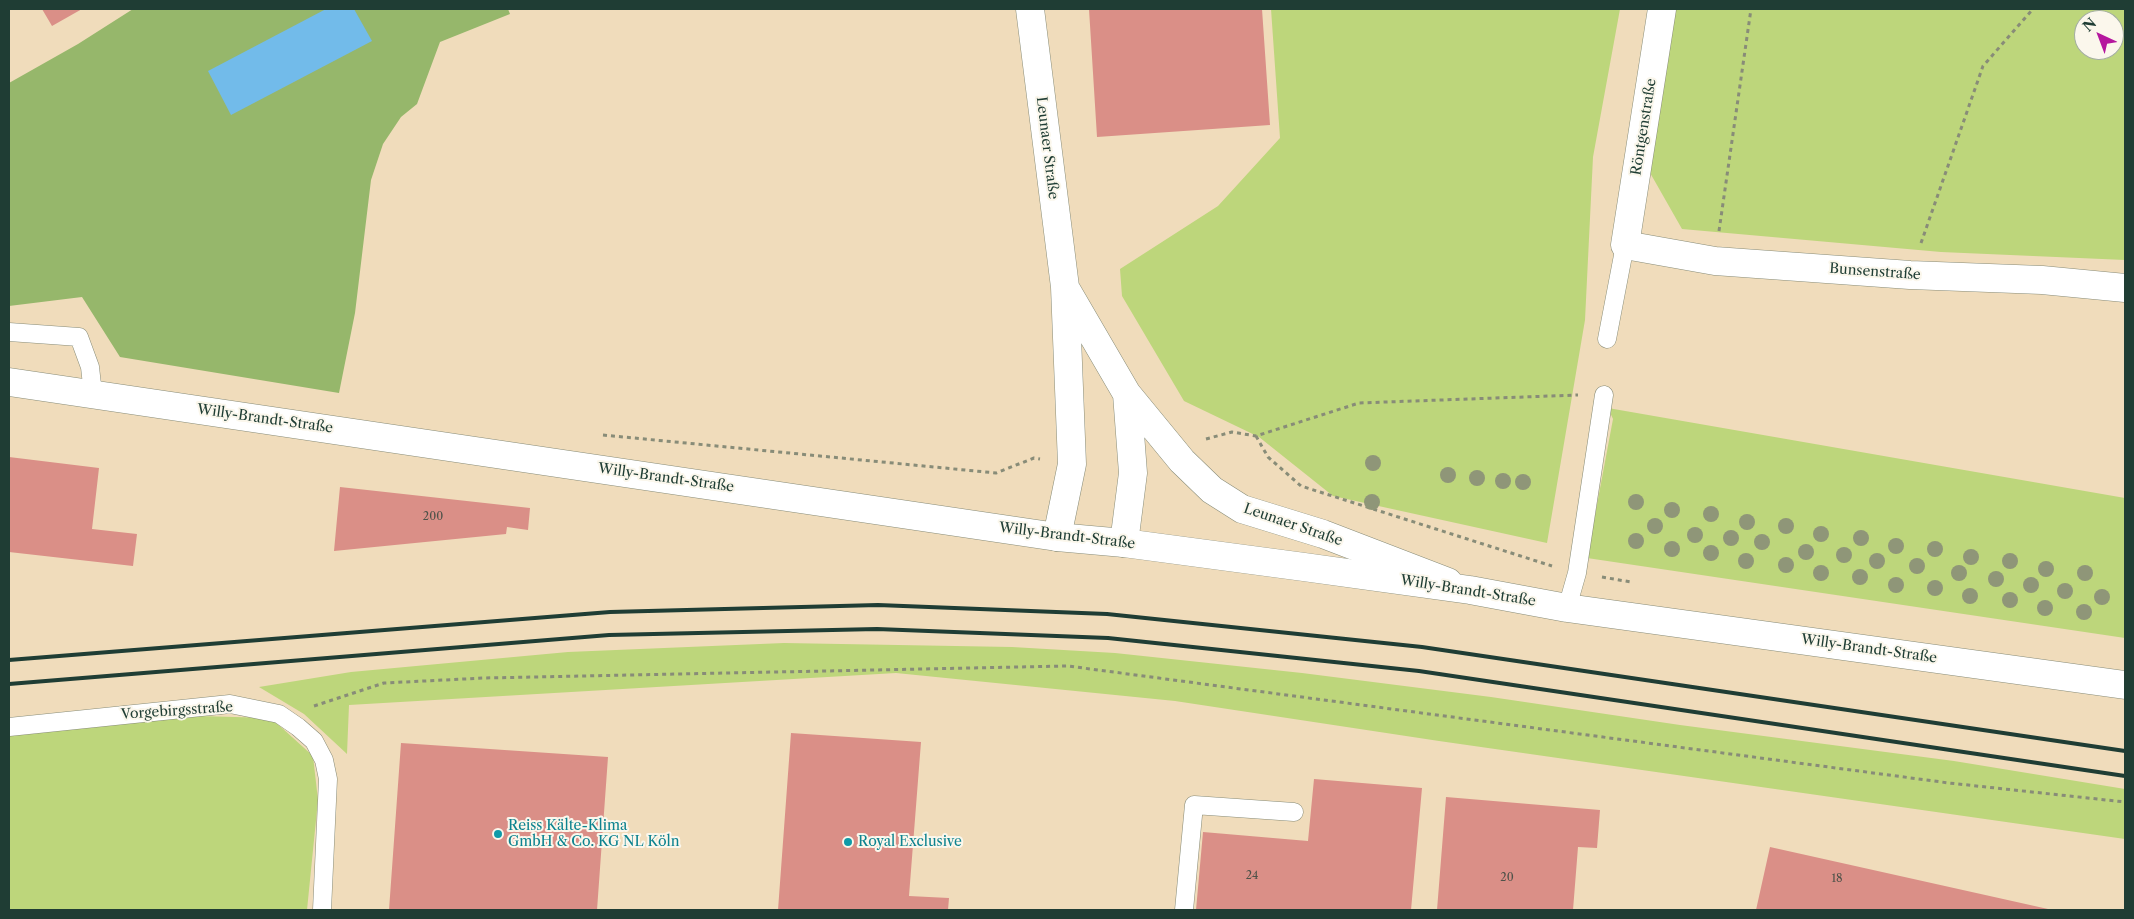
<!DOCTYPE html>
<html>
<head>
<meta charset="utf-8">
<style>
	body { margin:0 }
	#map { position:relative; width:2134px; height:919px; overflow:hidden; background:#f0dcbb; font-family:"Libre Caslon Text",serif }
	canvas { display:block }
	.frame { position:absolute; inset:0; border:10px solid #1f3d34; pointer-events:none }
	.north { position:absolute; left:2074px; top:10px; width:50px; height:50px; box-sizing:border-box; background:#fbf7ec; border:1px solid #a3ada2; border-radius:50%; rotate:317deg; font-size:14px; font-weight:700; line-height:20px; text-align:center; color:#1f3d34 }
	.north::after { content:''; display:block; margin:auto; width:18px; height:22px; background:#b5179e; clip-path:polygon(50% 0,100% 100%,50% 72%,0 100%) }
</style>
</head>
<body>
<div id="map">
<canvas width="2134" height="919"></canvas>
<div class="frame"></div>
<div class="north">N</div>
</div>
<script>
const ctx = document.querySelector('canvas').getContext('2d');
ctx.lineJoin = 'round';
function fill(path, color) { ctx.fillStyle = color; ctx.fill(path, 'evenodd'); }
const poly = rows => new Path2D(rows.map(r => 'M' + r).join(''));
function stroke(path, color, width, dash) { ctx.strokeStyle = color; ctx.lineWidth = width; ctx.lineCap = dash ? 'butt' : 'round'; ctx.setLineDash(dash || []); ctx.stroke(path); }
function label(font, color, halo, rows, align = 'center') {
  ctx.font = font + ' "Libre Caslon Text",serif'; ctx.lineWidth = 4; ctx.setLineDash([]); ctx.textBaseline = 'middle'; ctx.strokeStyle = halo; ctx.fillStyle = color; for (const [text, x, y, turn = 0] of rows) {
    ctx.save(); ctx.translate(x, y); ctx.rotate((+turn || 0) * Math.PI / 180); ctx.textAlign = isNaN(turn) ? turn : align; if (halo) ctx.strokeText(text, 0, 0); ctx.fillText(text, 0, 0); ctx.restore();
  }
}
fill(poly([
	[1271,9,1620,9,1593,157,1585,320,1547,543,1333,496,1259,437,1184,401,1122,296,1120,269,1218,206,1280,138],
	[1672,9,2125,9,2125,260,1941,252,1682,229,1649,171],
	[2084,20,2114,20,2114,50,2084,50],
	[1608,408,2125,498,2125,638,1587,558,1613,419],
	[784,643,1012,647,1115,653,1302,673,1491,697,1680,725,1954,761,2125,789,2125,839,1439,741,1175,701,896,673,349,705,347,754,304,714,259,687,351,672,568,652],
	[199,716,271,718,313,756,318,800,307,910,9,910,9,736]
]), '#bdd67b');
fill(poly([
	[133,9,508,9,510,14,440,42,417,104,401,117,383,144,371,180,355,313,339,393,120,357,82,297,9,306,9,83,78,44]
]), '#96b76b');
fill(poly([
	[326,9,354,9,372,41,231,115,208,71]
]), '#72bbea');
fill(poly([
	[42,9,82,9,52,26],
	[1089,9,1262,9,1270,125,1097,137],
	[9,457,99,468,92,529,137,534,133,566,9,552],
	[340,487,530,508,528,530,507,527,506,534,334,551],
	[791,733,921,742,909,896,949,898,948,910,778,910],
	[401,743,608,757,597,910,389,910],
	[1314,779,1422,788,1411,910,1196,910,1203,832,1308,841],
	[1446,797,1600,810,1597,848,1578,847,1573,910,1437,910],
	[1770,847,2048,909,2048,910,1756,910]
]), '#da8f87');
const lane = poly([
	[9,332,79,337,90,367,93,394],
	[1607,339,1625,245],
	[1567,608,1577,573,1604,395],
	[9,727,230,704,279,714,298,727,314,741,324,760,328,779,322,910],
	[1184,910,1194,805,1294,812]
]);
const street = poly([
	[1030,9,1065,287,1072,464,1057,537],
	[1662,9,1625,245,1715,261,1910,275,2042,280,2125,288],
	[1067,291,1127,394,1182,461,1212,490,1242,509,1323,534,1448,582],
	[1124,543,1133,473,1127,394]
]);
const secondary = poly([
	[9,382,1057,537,1124,543,1304,567,1470,590,1567,608,2125,685]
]);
stroke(lane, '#888c78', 19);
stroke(street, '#888c78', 29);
stroke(secondary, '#888c78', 29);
stroke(poly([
	[1719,231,1751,9],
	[1921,243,1983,66,2033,9],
	[603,435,996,473,1034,458,1040,459],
	[1256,436,1268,457,1301,486,1552,566],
	[1206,439,1232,432,1256,436,1359,403,1578,395],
	[1602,577,1631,582],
	[314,706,384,683,484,678,1068,666,1949,783,2125,802]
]), '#888c78', 3, [4, 4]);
stroke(lane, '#fff', 18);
stroke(street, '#fff', 28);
stroke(secondary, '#fff', 28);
stroke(poly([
	[9,660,610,612,878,605,1107,614,1422,647,2125,751],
	[9,684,609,635,877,629,1108,638,1419,671,2125,776]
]), '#1f3d34', 4);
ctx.fillStyle = '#8f9678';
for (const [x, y] of [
	[1373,463],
	[1448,475],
	[1477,478],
	[1503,481],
	[1523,482],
	[1372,502],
	[1636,502],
	[1672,510],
	[1711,514],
	[1747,522],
	[1655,526],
	[1786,526],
	[1821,534],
	[1695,535],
	[1731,538],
	[1861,538],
	[1636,541],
	[1762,542],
	[1896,546],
	[1672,549],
	[1935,549],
	[1806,552],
	[1711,553],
	[1844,555],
	[1971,557],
	[1746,561],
	[1877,561],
	[2010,561],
	[1786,565],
	[1917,566],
	[2046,569],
	[1821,573],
	[1959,573],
	[2085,573],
	[1860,577],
	[1996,579],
	[1896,585],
	[2031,585],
	[1935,588],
	[2065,591],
	[1970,596],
	[2102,597],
	[2010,600],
	[2045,608],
	[2084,612]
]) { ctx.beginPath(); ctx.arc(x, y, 8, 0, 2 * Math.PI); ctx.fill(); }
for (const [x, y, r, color] of [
	[498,834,5,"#0f9aa8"],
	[848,842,5,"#0f9aa8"]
]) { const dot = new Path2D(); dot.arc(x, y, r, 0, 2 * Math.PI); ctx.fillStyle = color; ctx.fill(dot); stroke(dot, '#fbf7ec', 2); }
label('11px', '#4e5249', null, [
	["200",433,517],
	["24",1252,876],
	["20",1507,878],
	["18",1837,879]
]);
label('14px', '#1f3d34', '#fbf7ec', [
	["Röntgenstraße",1644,127,-81],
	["Leunaer Straße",1047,148,83],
	["Bunsenstraße",1875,272,4],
	["Willy-Brandt-Straße",265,419,8],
	["Willy-Brandt-Straße",666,478,8],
	["Leunaer Straße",1293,525,19],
	["Willy-Brandt-Straße",1067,536,7],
	["Willy-Brandt-Straße",1468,591,9],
	["Willy-Brandt-Straße",1869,649,8],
	["Vorgebirgsstraße",177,711,-4]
]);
label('14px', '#0d838f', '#fbf7ec', [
	["Reiss Kälte-Klima",508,826],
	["GmbH & Co. KG NL Köln",508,842],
	["Royal Exclusive",858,842]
], 'left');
</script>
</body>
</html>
